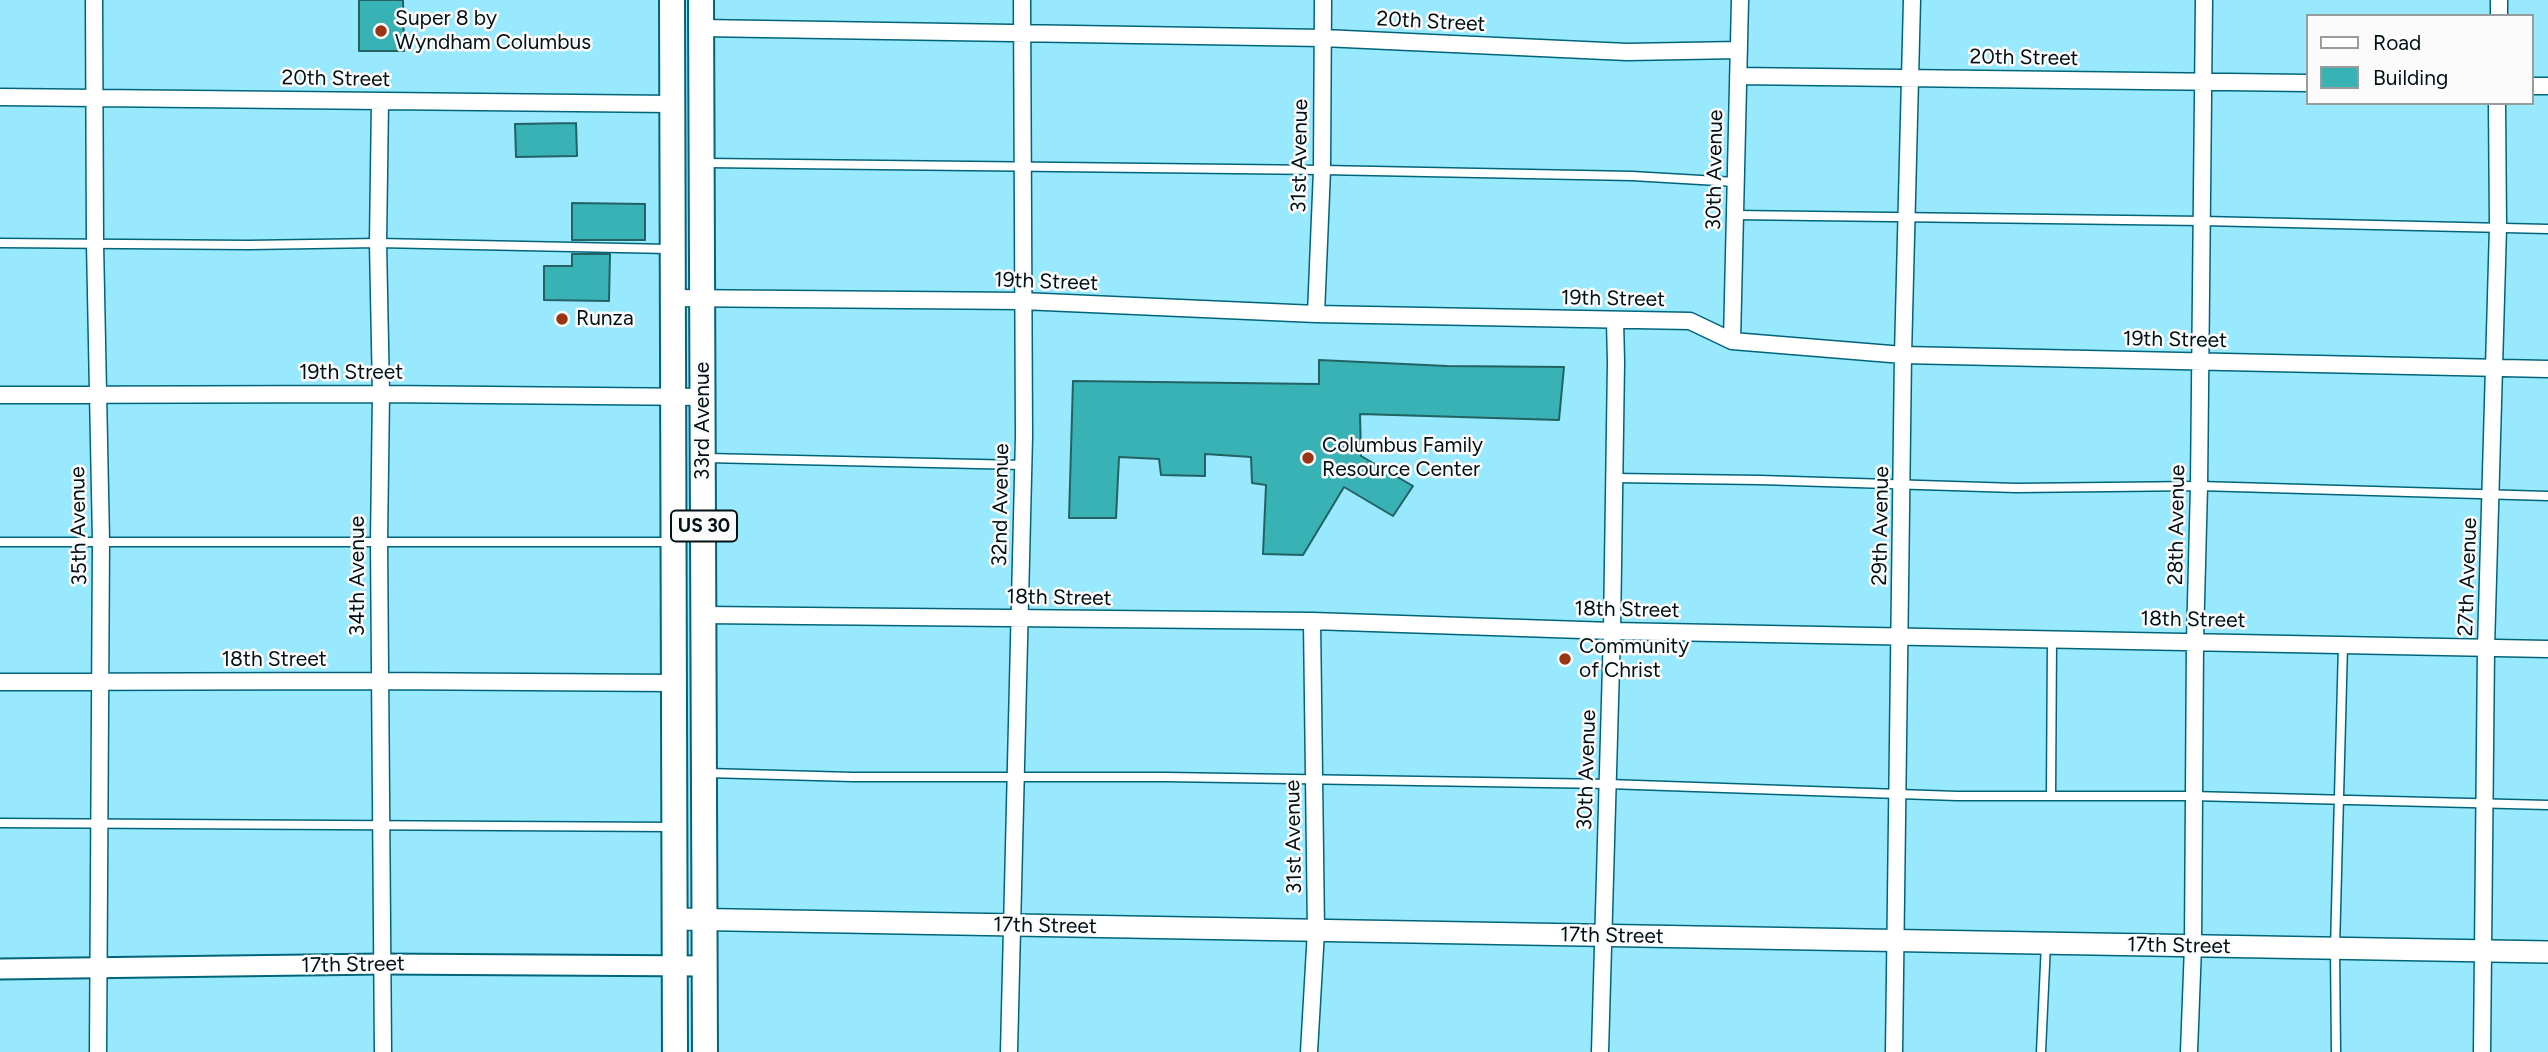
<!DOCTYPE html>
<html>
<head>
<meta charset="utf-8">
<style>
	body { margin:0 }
	#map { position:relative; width:2548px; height:1052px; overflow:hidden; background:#98e8fe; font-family:Figtree,sans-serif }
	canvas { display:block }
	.legend { position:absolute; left:2306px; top:14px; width:228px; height:91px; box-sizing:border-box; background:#fbfbfb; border:2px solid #979d9f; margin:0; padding:9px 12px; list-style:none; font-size:21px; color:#001015 }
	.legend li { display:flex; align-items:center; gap:14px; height:35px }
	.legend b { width:35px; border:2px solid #979d9f }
</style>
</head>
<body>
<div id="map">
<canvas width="2548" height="1052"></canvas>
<ul class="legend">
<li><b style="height:9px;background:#fff"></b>Road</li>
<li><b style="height:19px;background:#39b2b5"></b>Building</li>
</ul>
</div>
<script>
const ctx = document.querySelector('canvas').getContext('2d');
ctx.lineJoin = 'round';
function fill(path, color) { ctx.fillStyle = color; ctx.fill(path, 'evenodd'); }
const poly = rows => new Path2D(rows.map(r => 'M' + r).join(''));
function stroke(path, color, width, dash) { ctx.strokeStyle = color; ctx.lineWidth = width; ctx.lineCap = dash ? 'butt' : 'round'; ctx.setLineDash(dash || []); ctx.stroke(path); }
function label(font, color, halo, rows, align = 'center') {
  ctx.font = font + ' Figtree,sans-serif'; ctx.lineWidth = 5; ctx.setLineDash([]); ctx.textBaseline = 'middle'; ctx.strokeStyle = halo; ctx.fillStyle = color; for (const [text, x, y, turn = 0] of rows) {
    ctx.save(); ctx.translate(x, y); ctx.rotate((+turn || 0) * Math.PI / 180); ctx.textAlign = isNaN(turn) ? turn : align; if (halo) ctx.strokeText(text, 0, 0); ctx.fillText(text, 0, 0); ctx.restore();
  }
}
const building = poly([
	[359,0,403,0,404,51,359,51,359,0],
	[576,123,577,156,516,157,515,124,576,123],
	[572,203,645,204,645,240,572,240,572,203],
	[572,254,610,254,609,301,544,300,544,266,572,266,572,254],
	[1319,360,1447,366,1564,367,1559,420,1360,414,1361,456,1413,486,1393,516,1344,487,1303,555,1263,554,1266,485,1252,483,1251,457,1205,454,1205,476,1161,475,1159,459,1119,457,1116,518,1069,518,1073,381,1319,384,1319,360]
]);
fill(building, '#39b2b5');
stroke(building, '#236163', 2);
const service = poly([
	[706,163,1322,170,1632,176,1735,182],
	[1735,215,2203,221,2548,229],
	[0,243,248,245,378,243,669,249],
	[706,458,1023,465],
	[1614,478,1760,480,2016,488,2199,486,2548,496],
	[0,542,669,542],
	[707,773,853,777,1166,777,1608,784,1957,796,2192,796,2548,805],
	[2051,796,2052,639],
	[0,823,672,827],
	[2041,1052,2046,943],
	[2336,1052,2335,948,2343,645]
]);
const minor = poly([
	[94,0,95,243,101,541,98,1052],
	[2499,16,2499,0],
	[701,28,1323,38,1627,52,1739,50],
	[1738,76,2308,83],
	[2532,86,2548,86],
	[0,97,672,104],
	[380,101,378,243,381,394,379,541,383,1052],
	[672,298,1022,301,1316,314,1690,321,1732,341,1903,355,2548,369],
	[1316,314,1322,170,1323,0],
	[1732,341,1740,0],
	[0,395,381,394,703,397],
	[704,615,1312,621,1612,631,2548,649],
	[0,682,380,681,674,683],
	[1009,1052,1024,436,1022,0],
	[1309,1052,1316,931,1312,621],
	[1600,1052,1612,631,1616,362,1615,320],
	[1894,1052,1903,355,1912,0],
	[2189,1052,2193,946,2195,641,2199,486,2204,0],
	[2482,1052,2486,648,2498,227,2497,103]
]);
const tertiary = poly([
	[0,969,382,964,706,966]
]);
const secondary = poly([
	[675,919,2548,952]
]);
const trunk = poly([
	[672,0,675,1052],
	[701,0,705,1052]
]);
stroke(service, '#006579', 11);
stroke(minor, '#006579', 19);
stroke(tertiary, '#006579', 23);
stroke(secondary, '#006579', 24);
stroke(trunk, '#006579', 28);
stroke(service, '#fff', 8);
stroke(minor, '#fff', 16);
stroke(tertiary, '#fff', 19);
stroke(secondary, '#fff', 21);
stroke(trunk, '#fff', 24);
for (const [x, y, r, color] of [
	[381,31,7,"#9b3412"],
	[562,319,7,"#9b3412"],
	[1308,458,7,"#9b3412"],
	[1565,659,7,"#9b3412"]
]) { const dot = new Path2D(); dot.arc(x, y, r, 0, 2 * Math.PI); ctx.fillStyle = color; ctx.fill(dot); stroke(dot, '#fbfbfb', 2.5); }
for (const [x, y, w] of [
	[704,526,66]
]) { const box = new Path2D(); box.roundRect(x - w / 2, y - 15.5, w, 31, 5); ctx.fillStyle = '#fbfbfb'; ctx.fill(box); stroke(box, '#001015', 2); }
label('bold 19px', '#001015', null, [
	["US 30",704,526]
]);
label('21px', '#001015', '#fbfbfb', [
	["Super 8 by",395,19],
	["Wyndham Columbus",395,43],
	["Runza",576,319],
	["Columbus Family",1322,446],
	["Resource Center",1322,470],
	["Community",1579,647],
	["of Christ",1579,671]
], 'left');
label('21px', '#001015', '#fbfbfb', [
	["20th Street",1431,22,3],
	["20th Street",2024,58,1],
	["20th Street",336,79,1],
	["31st Avenue",1300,156,-89],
	["30th Avenue",1715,170,-89],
	["19th Street",1046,282,2],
	["19th Street",1613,299,1],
	["19th Street",2175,340,1],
	["19th Street",351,373],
	["33rd Avenue",703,421,-90],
	["32nd Avenue",1001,505,-89],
	["28th Avenue",2177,525,-89],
	["35th Avenue",79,526,-91],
	["29th Avenue",1881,526,-89],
	["34th Avenue",358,576,-90],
	["27th Avenue",2468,577,-88],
	["18th Street",1059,598,1],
	["18th Street",1627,610,1],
	["18th Street",2193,620,1],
	["18th Street",274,660],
	["30th Avenue",1587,770,-88],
	["31st Avenue",1294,837,-91],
	["17th Street",1045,926,1],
	["17th Street",1612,936,1],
	["17th Street",2179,946,1],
	["17th Street",353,965,-1]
]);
</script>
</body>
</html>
